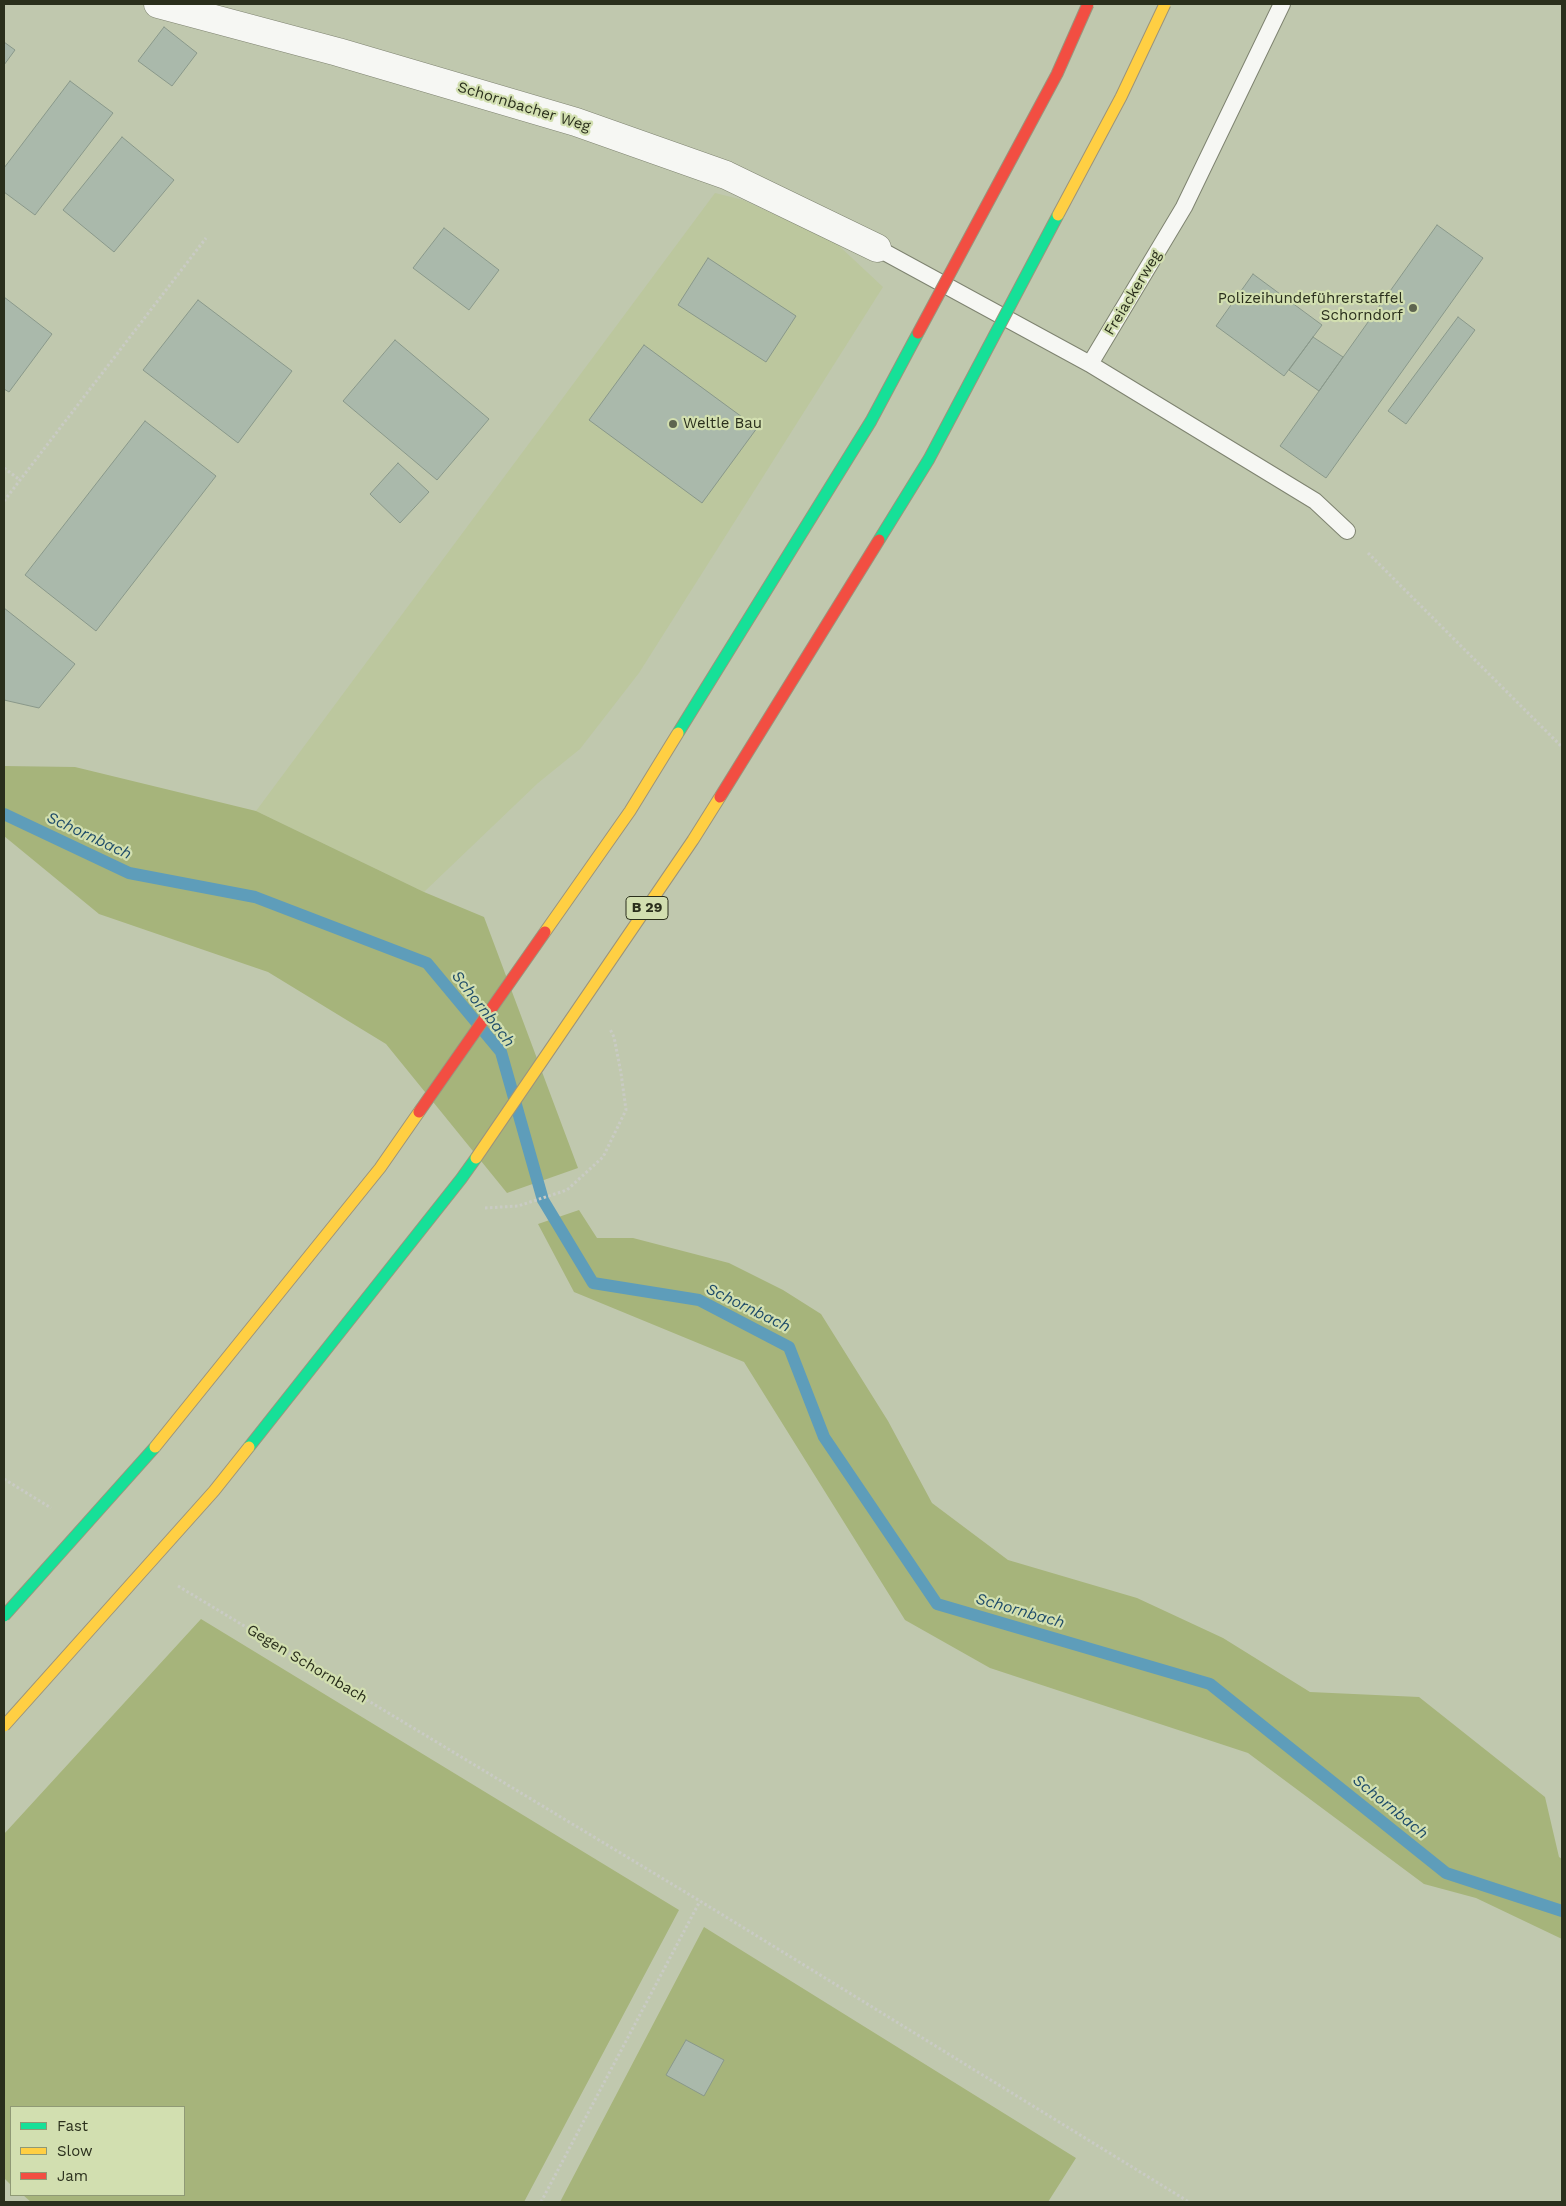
<!DOCTYPE html>
<html>
<head>
<meta charset="utf-8">
<style>
	body { margin:0 }
	#map { position:relative; width:1566px; height:2206px; overflow:hidden; background:#c0c8ae; font-family:"Work Sans",sans-serif }
	canvas { display:block }
	.frame { position:absolute; inset:0; border:5px solid #2a2f1c; pointer-events:none }
	.legend { position:absolute; left:10px; top:2106px; width:175px; height:90px; box-sizing:border-box; background:#d2dfb0; border:1px solid #8f9975; margin:0; padding:6px 9px; list-style:none; font-size:15px; color:#2a2f1c }
	.legend li { display:flex; align-items:center; gap:10px; height:25px }
	.legend b { width:25px; border:1px solid #8f9975 }
</style>
</head>
<body>
<div id="map">
<canvas width="1566" height="2206"></canvas>
<div class="frame"></div>
<ul class="legend">
<li><b style="height:6px;background:#16e098"></b>Fast</li>
<li><b style="height:6px;background:#ffcf43"></b>Slow</li>
<li><b style="height:6px;background:#f24e42"></b>Jam</li>
</ul>
</div>
<script>
const ctx = document.querySelector('canvas').getContext('2d');
ctx.lineJoin = 'round';
function fill(path, color) { ctx.fillStyle = color; ctx.fill(path, 'evenodd'); }
const poly = rows => new Path2D(rows.map(r => 'M' + r).join(''));
function stroke(path, color, width, dash) { ctx.strokeStyle = color; ctx.lineWidth = width; ctx.lineCap = dash ? 'butt' : 'round'; ctx.setLineDash(dash || []); ctx.stroke(path); }
function label(font, color, halo, rows, align = 'center') {
  ctx.font = font + ' "Work Sans",sans-serif'; ctx.lineWidth = 4.5; ctx.setLineDash([]); ctx.textBaseline = 'middle'; ctx.strokeStyle = halo; ctx.fillStyle = color; for (const [text, x, y, turn = 0] of rows) {
    ctx.save(); ctx.translate(x, y); ctx.rotate((+turn || 0) * Math.PI / 180); ctx.textAlign = isNaN(turn) ? turn : align; if (halo) ctx.strokeText(text, 0, 0); ctx.fillText(text, 0, 0); ctx.restore();
  }
}
fill(poly([
	[715,193,743,200,836,243,883,287,639,673,580,749,538,783,424,892,256,811]
]), '#bcc79e');
fill(poly([
	[4,766,75,767,256,811,424,892,484,917,578,1168,507,1193,386,1044,268,972,99,914,4,836],
	[579,1210,597,1238,633,1238,729,1263,783,1290,821,1314,888,1421,932,1503,1008,1560,1137,1598,1223,1638,1310,1692,1419,1697,1545,1797,1559,1857,1562,1859,1562,1939,1476,1898,1424,1884,1248,1753,990,1668,905,1620,744,1362,574,1292,538,1224],
	[201,1619,679,1910,524,2202,31,2202,23,2195,184,2195,184,2107,11,2107,11,2185,4,2178,4,1834],
	[704,1927,1076,2158,1048,2202,560,2202]
]), '#a6b47b');
stroke(poly([
	[4,814,129,873,255,897,427,963,501,1052,543,1200,593,1283,699,1300,789,1347,824,1437,937,1604,1210,1684,1446,1873,1562,1911]
]), '#5e9dba', 12);
const building = poly([
	[164,27,197,53,172,86,138,61,164,27],
	[4,42,15,50,4,65,4,42],
	[70,81,113,113,35,215,4,192,4,168,70,81],
	[122,137,174,180,114,252,63,210,122,137],
	[1437,225,1483,258,1326,478,1280,446,1437,225],
	[444,228,499,270,469,310,413,268,444,228],
	[708,258,796,316,766,362,678,305,708,258],
	[1253,274,1322,325,1284,376,1216,326,1253,274],
	[4,297,52,334,9,392,4,389,4,297],
	[198,300,292,371,238,443,143,370,198,300],
	[1458,317,1475,330,1406,424,1388,411,1458,317],
	[1313,337,1343,357,1319,391,1289,370,1313,337],
	[395,340,489,419,437,480,343,401,395,340],
	[644,345,757,428,702,503,589,420,644,345],
	[145,421,216,476,96,631,25,575,145,421],
	[398,463,429,492,400,523,370,494,398,463],
	[4,608,75,664,39,708,4,700,4,608],
	[686,2040,724,2060,704,2096,666,2075,686,2040]
]);
fill(building, '#aab9ab');
stroke(building, '#89988a', 1);
const lane = poly([
	[877,248,1090,364,1184,207,1282,4],
	[1090,364,1315,501,1347,531]
]);
const street = poly([
	[158,4,338,52,576,122,726,175,877,248]
]);
stroke(lane, '#7e8370', 18);
stroke(street, '#7e8370', 29);
stroke(poly([
	[4,468,20,480],
	[4,501,206,238],
	[1368,553,1562,747],
	[485,1208,518,1206,567,1190,603,1157,626,1110,621,1073,614,1037,610,1029],
	[4,1479,51,1508],
	[178,1586,700,1901,1189,2202],
	[541,2202,700,1901]
]), '#c9cbc4', 3, [2.5, 2.5]);
stroke(lane, '#f6f7f3', 16);
stroke(street, '#f6f7f3', 28);
const fastBridge = poly([
	[879,540,929,459,1058,215],
	[678,733,871,421,918,333],
	[249,1447,461,1179,476,1158],
	[4,1616,155,1447]
]);
const slowBridge = poly([
	[1058,215,1121,97,1165,4],
	[545,932,630,811,678,733],
	[476,1158,693,840,720,797],
	[155,1447,380,1168,419,1112],
	[4,1726,214,1491,249,1447]
]);
const jamBridge = poly([
	[918,333,1057,74,1088,4],
	[720,797,879,540],
	[419,1112,545,932]
]);
stroke(fastBridge, '#9b947c', 13, []);
stroke(slowBridge, '#9b947c', 13, []);
stroke(jamBridge, '#9b947c', 13, []);
stroke(fastBridge, '#16e098', 11);
stroke(slowBridge, '#ffcf43', 11);
stroke(jamBridge, '#f24e42', 11);
for (const [x, y, r, color] of [
	[1413,308,5,"#5e654f"],
	[673,424,5,"#5e654f"]
]) { const dot = new Path2D(); dot.arc(x, y, r, 0, 2 * Math.PI); ctx.fillStyle = color; ctx.fill(dot); stroke(dot, '#d2dfb0', 2); }
for (const [x, y, w] of [
	[647,908,42]
]) { const box = new Path2D(); box.roundRect(x - w / 2, y - 11.5, w, 23, 4); ctx.fillStyle = '#d2dfb0'; ctx.fill(box); stroke(box, '#2a2f1c', 1); }
label('bold 14px', '#2a2f1c', null, [
	["B 29",647,908]
]);
label('15px', '#2a2f1c', '#d2dfb0', [
	["Schornbacher Weg",524,107,17],
	["Freiackerweg",1133,293,-59],
	["Gegen Schornbach",307,1664,31]
]);
label('15px', '#2a2f1c', '#d2dfb0', [
	["Polizeihundeführerstaffel",1403,299],
	["Schorndorf",1403,316],
	["Weltle Bau",683,424,"left"]
], 'right');
label('italic 16px', '#1f4c69', '#d2dfb0', [
	["Schornbach",89,836,25],
	["Schornbach",483,1009,52],
	["Schornbach",748,1308,26],
	["Schornbach",1020,1611,16],
	["Schornbach",1390,1807,39]
]);
</script>
</body>
</html>
